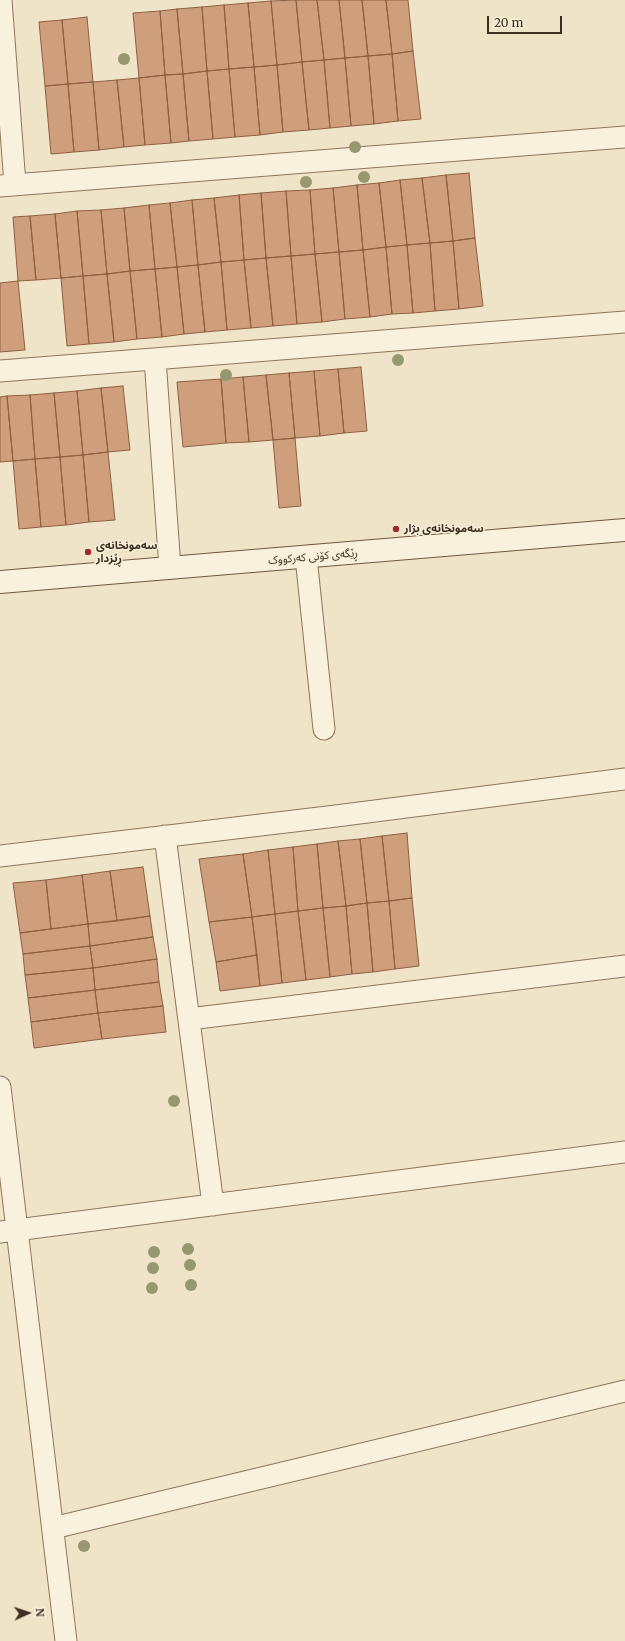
<!DOCTYPE html>
<html>
<head>
<meta charset="utf-8">
<style>
	body { margin:0 }
	#map { position:relative; width:625px; height:1641px; overflow:hidden; background:#f0e4c8; font-family:Merriweather,serif }
	canvas { display:block }
	.north { position:absolute; left:8px; top:1593px; width:40px; height:40px; -webkit-text-stroke:3px #f7eed8; paint-order:stroke; rotate:87deg; font-size:11px; font-weight:700; line-height:16px; text-align:center; color:#3d2e20 }
	.north::after { content:''; display:block; margin:auto; width:14px; height:18px; background:#3d2e20; clip-path:polygon(50% 0,100% 100%,50% 72%,0 100%) }
	.scale { position:absolute; left:487px; top:16px; width:75px; height:18px; box-sizing:border-box; border:2px solid #3d2e20; border-top:0; padding-left:5px; font-size:12px; line-height:14px; white-space:nowrap; color:#3d2e20; -webkit-text-stroke:3px #f7eed8; paint-order:stroke }
</style>
</head>
<body>
<div id="map">
<canvas width="625" height="1641"></canvas>
<div class="north">N</div>
<div class="scale">20 m</div>
</div>
<script>
const ctx = document.querySelector('canvas').getContext('2d');
ctx.lineJoin = 'round';
function fill(path, color) { ctx.fillStyle = color; ctx.fill(path, 'evenodd'); }
const poly = rows => new Path2D(rows.map(r => 'M' + r).join(''));
function stroke(path, color, width, dash) { ctx.strokeStyle = color; ctx.lineWidth = width; ctx.lineCap = dash ? 'butt' : 'round'; ctx.setLineDash(dash || []); ctx.stroke(path); }
function label(font, color, halo, rows, align = 'center') {
  ctx.font = font + ' Merriweather,"Noto Sans Arabic",serif'; ctx.lineWidth = 3; ctx.setLineDash([]); ctx.textBaseline = 'middle'; ctx.strokeStyle = halo; ctx.fillStyle = color; for (const [text, x, y, turn = 0] of rows) {
    ctx.save(); ctx.translate(x, y); ctx.rotate((+turn || 0) * Math.PI / 180); ctx.textAlign = isNaN(turn) ? turn : align; if (halo) ctx.strokeText(text, 0, 0); ctx.fillText(text, 0, 0); ctx.restore();
  }
}
const building = poly([
	[296,0,302,62,277,65,271,1,296,0],
	[296,0,317,0,324,60,302,62,296,0],
	[317,0,339,0,345,58,324,60,317,0],
	[339,0,362,0,368,56,345,58,339,0],
	[362,0,386,0,392,54,368,56,362,0],
	[386,0,408,0,413,51,392,54,386,0],
	[271,1,277,65,254,67,248,3,271,1],
	[248,3,254,67,229,69,224,5,248,3],
	[224,5,229,69,207,71,202,7,224,5],
	[202,7,207,71,183,74,177,9,202,7],
	[177,9,183,74,165,75,160,11,177,9],
	[160,11,165,75,139,78,133,13,160,11],
	[87,17,93,82,68,84,62,20,87,17],
	[62,20,68,84,45,86,39,22,62,20],
	[413,51,421,119,398,121,392,54,413,51],
	[392,54,398,121,374,124,368,56,392,54],
	[368,56,374,124,351,126,345,58,368,56],
	[345,58,351,126,330,128,324,60,345,58],
	[324,60,330,128,309,130,302,62,324,60],
	[302,62,309,130,283,132,277,65,302,62],
	[277,65,283,132,260,135,254,67,277,65],
	[254,67,260,135,235,137,229,69,254,67],
	[229,69,235,137,213,139,207,71,229,69],
	[207,71,213,139,189,141,183,74,207,71],
	[183,74,189,141,171,143,165,75,183,74],
	[165,75,171,143,145,145,139,78,165,75],
	[139,78,145,145,124,147,117,80,139,78],
	[117,80,124,147,99,150,93,82,117,80],
	[93,82,99,150,74,152,68,84,93,82],
	[68,84,74,152,51,154,45,86,68,84],
	[469,173,475,238,453,241,446,175,469,173],
	[446,175,453,241,430,243,422,178,446,175],
	[422,178,430,243,407,245,400,180,422,178],
	[400,180,407,245,386,247,379,183,400,180],
	[379,183,386,247,363,250,357,185,379,183],
	[357,185,363,250,339,252,333,188,357,185],
	[333,188,339,252,315,254,310,190,333,188],
	[310,190,315,254,291,256,286,191,310,190],
	[286,191,291,256,266,258,261,193,286,191],
	[261,193,266,258,244,260,239,195,261,193],
	[239,195,244,260,221,262,214,198,239,195],
	[214,198,221,262,198,265,192,200,214,198],
	[192,200,198,265,177,267,170,203,192,200],
	[170,203,177,267,155,269,149,205,170,203],
	[149,205,155,269,130,271,124,208,149,205],
	[124,208,130,271,107,274,101,210,124,208],
	[101,210,107,274,83,276,77,211,101,210],
	[77,211,83,276,61,278,55,214,77,211],
	[55,214,61,278,36,280,30,216,55,214],
	[30,216,36,280,18,281,13,217,30,216],
	[475,238,483,306,459,309,453,241,475,238],
	[453,241,459,309,435,311,430,243,453,241],
	[430,243,435,311,413,313,407,245,430,243],
	[407,245,413,313,392,314,386,247,407,245],
	[386,247,392,314,370,317,363,250,386,247],
	[363,250,370,317,345,319,339,252,363,250],
	[339,252,345,319,322,322,315,254,339,252],
	[315,254,322,322,297,324,291,256,315,254],
	[291,256,297,324,273,326,266,258,291,256],
	[266,258,273,326,251,328,244,260,266,258],
	[244,260,251,328,227,330,221,262,244,260],
	[221,262,227,330,205,332,198,265,221,262],
	[198,265,205,332,184,334,177,267,198,265],
	[177,267,184,334,162,337,155,269,177,267],
	[155,269,162,337,137,339,130,271,155,269],
	[130,271,137,339,114,342,107,274,130,271],
	[107,274,114,342,89,344,83,276,107,274],
	[83,276,89,344,67,346,61,278,83,276],
	[18,281,25,350,0,352,0,283,18,281],
	[361,367,367,431,344,433,338,369,361,367],
	[338,369,344,433,320,436,314,371,338,369],
	[314,371,320,436,295,438,289,373,314,371],
	[289,373,295,438,273,440,266,375,289,373],
	[266,375,273,440,249,442,243,377,266,375],
	[243,377,249,442,226,443,221,379,243,377],
	[221,379,226,443,183,447,177,382,221,379],
	[123,386,130,450,108,452,101,388,123,386],
	[101,388,108,452,83,455,77,391,101,388],
	[77,391,83,455,60,457,54,393,77,391],
	[54,393,60,457,35,459,30,395,54,393],
	[30,395,35,459,13,461,7,396,30,395],
	[7,396,13,461,0,462,0,397,7,396],
	[295,438,301,506,279,508,273,440,295,438],
	[108,452,115,520,89,522,83,455,108,452],
	[83,455,89,522,66,525,60,457,83,455],
	[60,457,66,525,41,527,35,459,60,457],
	[35,459,41,527,19,529,13,461,35,459],
	[407,833,412,898,389,901,382,836,407,833],
	[382,836,389,901,367,903,360,839,382,836],
	[360,839,367,903,346,906,338,841,360,839],
	[338,841,346,906,323,908,317,844,338,841],
	[317,844,323,908,298,911,293,847,317,844],
	[293,847,298,911,275,914,268,850,293,847],
	[268,850,275,914,252,917,243,854,268,850],
	[243,854,252,917,209,922,199,859,243,854],
	[143,867,150,916,117,921,110,871,143,867],
	[110,871,117,921,88,924,82,875,110,871],
	[82,875,88,924,51,929,46,880,82,875],
	[46,880,51,929,20,933,13,883,46,880],
	[412,898,419,966,395,969,389,901,412,898],
	[389,901,395,969,373,972,367,903,389,901],
	[367,903,373,972,352,974,346,906,367,903],
	[346,906,352,974,330,977,323,908,346,906],
	[323,908,330,977,306,980,298,911,323,908],
	[298,911,306,980,282,983,275,914,298,911],
	[275,914,282,983,260,986,252,917,275,914],
	[150,916,153,937,90,946,88,924,150,916],
	[252,917,257,955,216,962,209,922,252,917],
	[88,924,90,946,23,954,20,933,88,924],
	[153,937,157,959,93,968,90,946,153,937],
	[90,946,93,968,25,975,23,954,90,946],
	[257,955,260,986,220,991,216,962,257,955],
	[157,959,159,982,95,990,93,968,157,959],
	[93,968,95,990,28,998,25,975,93,968],
	[159,982,163,1006,98,1013,95,990,159,982],
	[95,990,98,1013,31,1022,28,998,95,990],
	[163,1006,166,1032,102,1039,98,1013,163,1006],
	[98,1013,102,1039,34,1048,31,1022,98,1013]
]);
fill(building, '#cf9f7d');
stroke(building, '#8d5f41', 1);
const street = poly([
	[1,0,15,184],
	[0,186,625,137],
	[155,359,170,568],
	[0,371,625,322],
	[306,557,324,729],
	[165,836,213,1205],
	[0,856,336,816,625,779],
	[189,1019,625,966],
	[0,1087,66,1641],
	[0,1232,625,1152],
	[53,1528,625,1391]
]);
const secondary = poly([
	[0,582,625,530]
]);
stroke(street, '#8d765c', 23);
stroke(secondary, '#6f573f', 24);
stroke(street, '#faf1dc', 21);
stroke(secondary, '#faf1dc', 22);
ctx.fillStyle = '#96986f';
for (const [x, y] of [
	[124,59],
	[355,147],
	[364,177],
	[306,182],
	[398,360],
	[226,375],
	[174,1101],
	[188,1249],
	[154,1252],
	[190,1265],
	[153,1268],
	[191,1285],
	[152,1288],
	[84,1546]
]) { ctx.beginPath(); ctx.arc(x, y, 6, 0, 2 * Math.PI); ctx.fill(); }
for (const [x, y, r, color] of [
	[396,529,4,"#9e2a2b"],
	[88,552,4,"#9e2a2b"]
]) { const dot = new Path2D(); dot.arc(x, y, r, 0, 2 * Math.PI); ctx.fillStyle = color; ctx.fill(dot); stroke(dot, '#f7eed8', 1.5); }
label('bold 11px', '#3d2e20', '#f7eed8', [
	["سەمونخانەی بژار",404,529],
	["سەمونخانەی",96,546],
	["ڕێزدار",96,559]
], 'left');
label('11px', '#3d2e20', '#f7eed8', [
	["ڕێگەی کۆنی کەرکووک",313,557,-5]
]);
</script>
</body>
</html>
